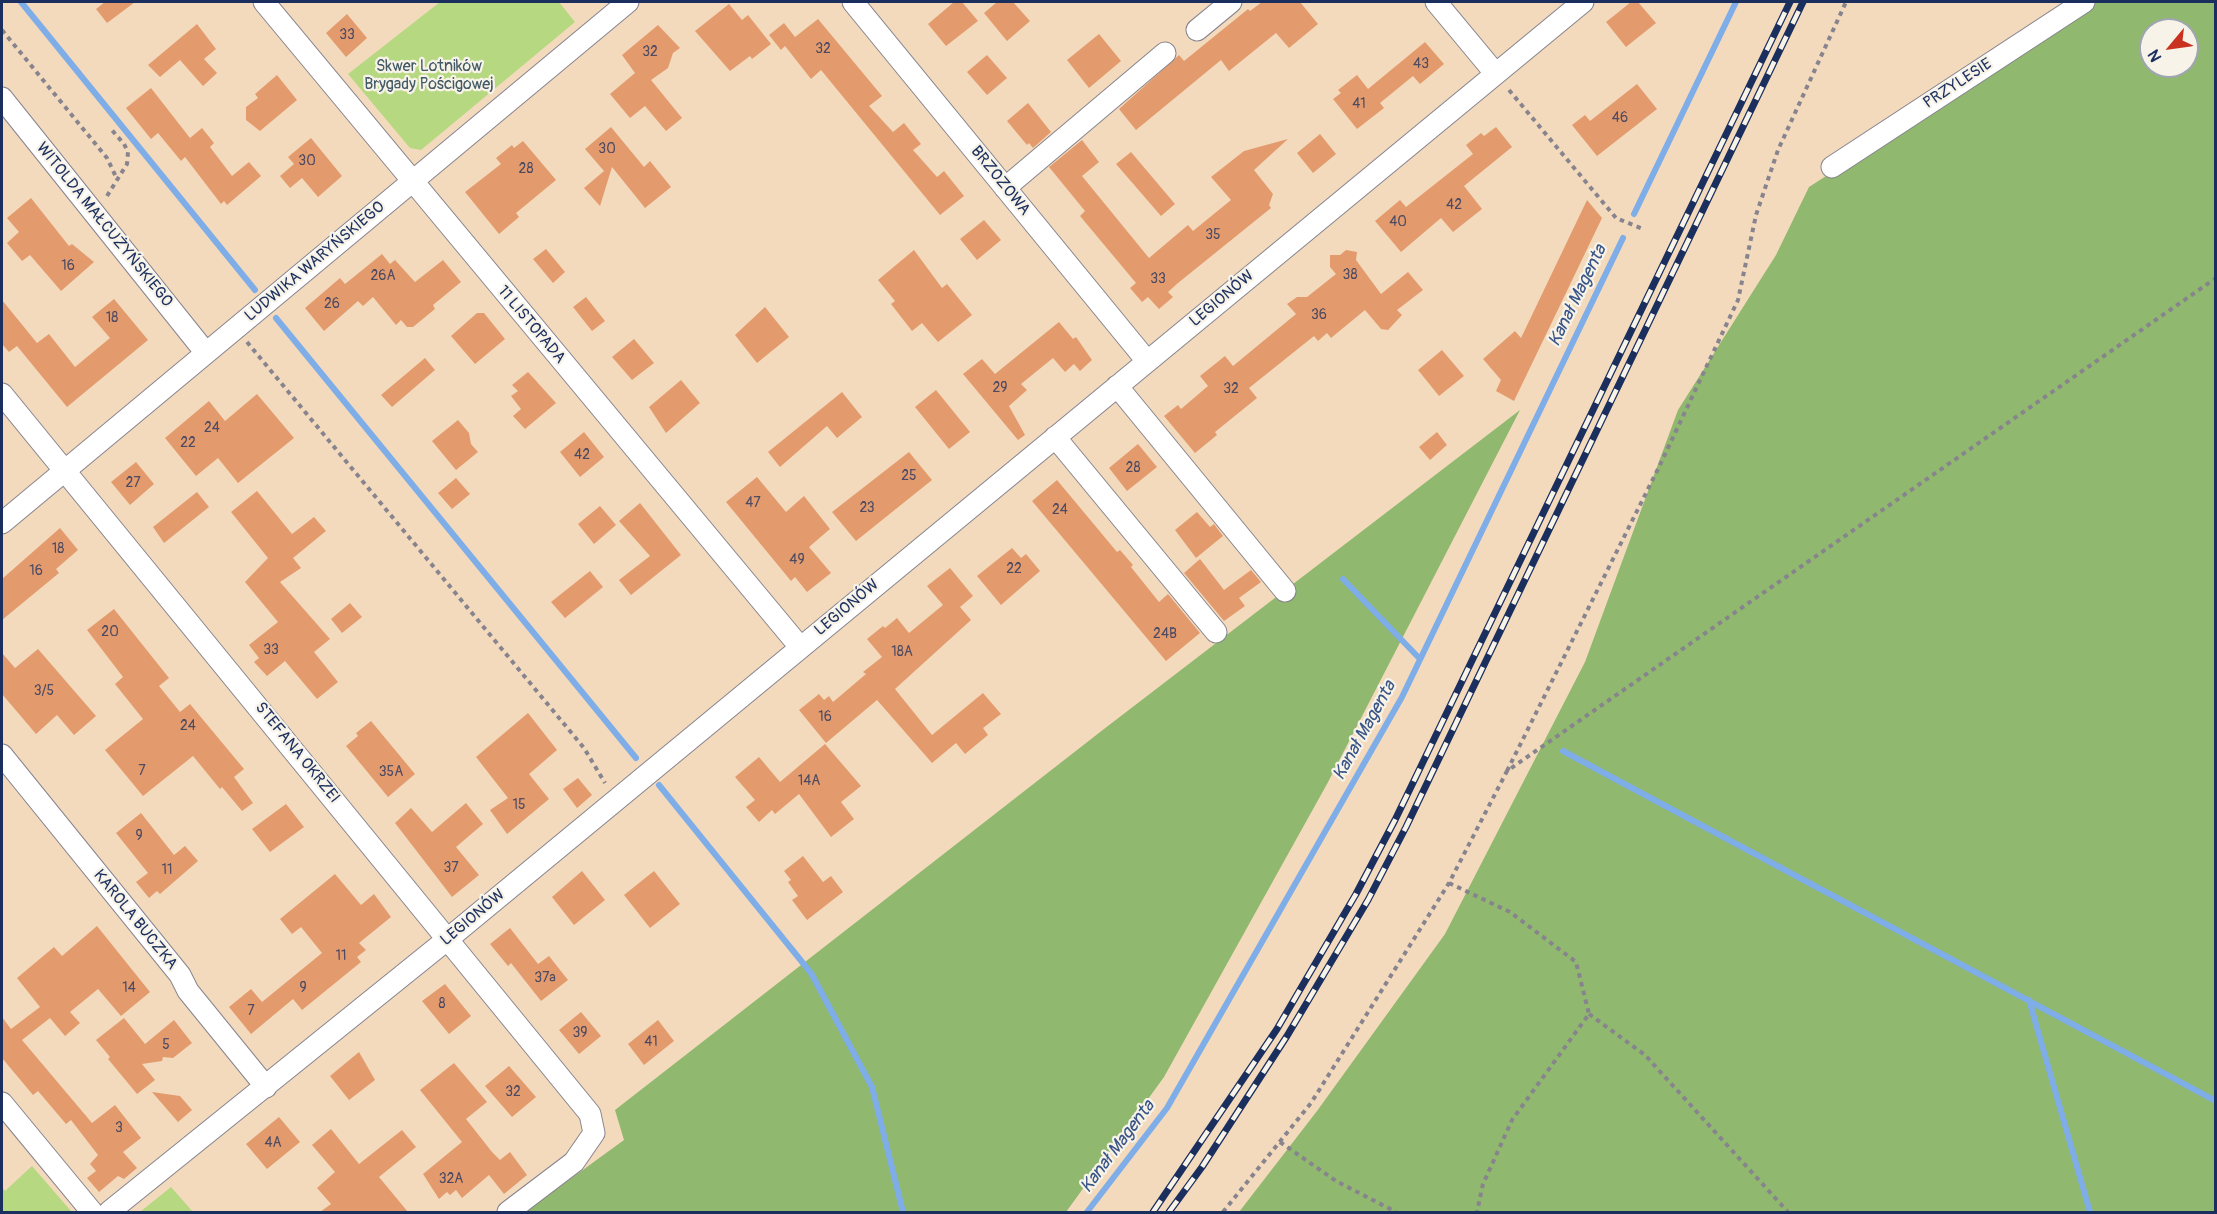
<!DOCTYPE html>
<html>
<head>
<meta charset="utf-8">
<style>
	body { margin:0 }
	#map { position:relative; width:2217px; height:1214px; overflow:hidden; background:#f3dabd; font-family:Pangolin,sans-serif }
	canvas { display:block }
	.frame { position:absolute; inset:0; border:3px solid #1b2f5e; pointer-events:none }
	.north { position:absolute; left:2139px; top:18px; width:60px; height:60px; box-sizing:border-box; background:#f7f3e8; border:2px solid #9fa5b1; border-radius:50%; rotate:241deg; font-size:16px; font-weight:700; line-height:24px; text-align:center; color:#1b2f5e }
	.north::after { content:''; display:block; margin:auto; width:21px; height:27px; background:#c8321e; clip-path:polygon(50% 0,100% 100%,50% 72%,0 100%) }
</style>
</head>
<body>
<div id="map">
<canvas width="2217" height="1214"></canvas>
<div class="frame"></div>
<div class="north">N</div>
</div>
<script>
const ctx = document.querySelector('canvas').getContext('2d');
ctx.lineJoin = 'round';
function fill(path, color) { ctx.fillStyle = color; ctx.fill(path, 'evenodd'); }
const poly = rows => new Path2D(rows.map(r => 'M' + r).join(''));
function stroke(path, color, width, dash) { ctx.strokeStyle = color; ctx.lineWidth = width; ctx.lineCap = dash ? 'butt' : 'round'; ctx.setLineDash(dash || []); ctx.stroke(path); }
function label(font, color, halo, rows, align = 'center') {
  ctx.font = font + ' Pangolin,sans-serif'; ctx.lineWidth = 4.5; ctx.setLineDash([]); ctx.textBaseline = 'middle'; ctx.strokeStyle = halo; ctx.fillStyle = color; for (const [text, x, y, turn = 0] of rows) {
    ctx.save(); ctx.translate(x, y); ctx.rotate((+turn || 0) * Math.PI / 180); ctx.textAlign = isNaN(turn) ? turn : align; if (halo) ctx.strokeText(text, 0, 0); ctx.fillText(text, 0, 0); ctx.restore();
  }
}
fill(poly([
	[440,2,559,2,575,22,421,150,410,148,348,74],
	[32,1166,71,1211,71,1212,2,1212,2,1187,5,1191],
	[171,1187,193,1212,140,1212]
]), '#b6d880');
fill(poly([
	[2096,2,2215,2,2215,1212,1239,1212,1317,1111,1445,934,1585,662,1678,410,1776,255,1809,187],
	[2151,30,2187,30,2187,66,2151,66],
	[1520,410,1327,784,1164,1077,1066,1212,525,1212,624,1140,615,1110,1104,729]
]), '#90b86e');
stroke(poly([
	[21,2,255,290],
	[1634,214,1736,2],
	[276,318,636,758],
	[1343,579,1420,659],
	[1563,751,2216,1101],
	[659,785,811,973,872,1087,903,1212],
	[2029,1000,2090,1212],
	[1087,1212,1167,1108,1402,697,1623,238]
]), '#7eade8', 6);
fill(poly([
	[105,2,135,2,107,23,96,9],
	[954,2,962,2,978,21,946,46,928,24],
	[997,2,1013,2,1030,21,1007,41,984,13],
	[1262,2,1300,2,1318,24,1289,48,1276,33,1229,71,1221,60,1136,130,1119,109,1179,55,1184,61,1248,9,1250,11],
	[1631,2,1638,2,1656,23,1626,47,1606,22],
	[729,4,742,20,748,15,771,44,752,59,750,56,730,71,695,31],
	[347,14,367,38,346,57,326,33],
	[818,19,882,96,869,106,893,132,904,123,921,144,913,150,937,177,944,171,964,196,940,215,821,70,811,79,785,46,781,50,769,35,784,23,795,37],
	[197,24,216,49,204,59,217,73,203,86,180,60,160,77,148,65],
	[658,25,680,48,673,53,668,68,651,80,682,118,666,131,645,106,630,118,610,94,635,73,622,55],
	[1099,34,1121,61,1089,88,1067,60],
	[1425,42,1444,64,1420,84,1413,76,1380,103,1384,108,1357,129,1333,99,1341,93,1338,90,1357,75,1368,89],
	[987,55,1007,78,987,95,967,72],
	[277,75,297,100,260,131,246,120,246,107,258,98,255,94],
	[1637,84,1657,109,1597,156,1572,125,1585,115,1590,121],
	[151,88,190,138,202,128,214,143,210,147,232,176,249,162,261,176,227,205,224,201,221,204,185,157,181,161,158,133,151,139,126,108],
	[1028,103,1051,132,1033,148,1029,143,1027,145,1007,121],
	[611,127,644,167,650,161,671,187,645,208,612,167,600,206,584,188,604,171,585,149],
	[1496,127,1512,147,1464,186,1482,209,1453,232,1441,218,1401,252,1375,221,1400,200,1406,207,1473,154,1466,145,1481,133,1484,136],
	[1320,134,1336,154,1313,173,1297,153],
	[311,138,342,176,318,197,302,178,290,188,280,176,294,164,288,157],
	[1288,139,1254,170,1273,194,1269,205,1271,208,1178,283,1168,292,1173,297,1159,309,1148,297,1142,302,1130,288,1136,283,1080,216,1085,211,1049,167,1082,140,1099,162,1082,176,1149,258,1188,225,1193,231,1231,200,1211,177,1244,151],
	[523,141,556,180,516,213,519,217,499,234,465,192,501,164,496,158,512,145,514,148],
	[1131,152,1175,204,1161,216,1116,164],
	[31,198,69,246,72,244,94,262,61,291,30,255,22,261,7,243,19,232,7,218],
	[1587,200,1602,218,1514,401,1496,391,1501,380,1483,359,1515,331,1521,338],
	[984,220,1001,240,977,260,960,239],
	[546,249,565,272,553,283,533,259],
	[914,250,942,288,947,284,972,315,938,342,922,323,912,331,891,304,895,301,878,280],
	[1346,250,1357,252,1356,260,1381,294,1408,272,1423,290,1397,310,1402,315,1388,330,1381,329,1365,310,1331,338,1327,333,1318,341,1314,336,1249,388,1257,398,1215,432,1217,435,1195,453,1164,416,1178,405,1181,409,1208,386,1200,376,1225,356,1233,366,1296,314,1287,304,1297,297,1307,297,1336,274,1330,267,1330,255,1340,255],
	[382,254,390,264,395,260,415,282,443,260,461,282,433,305,435,309,413,327,407,327,401,320,396,325,373,297,363,306,358,301,324,331,305,308,340,278,345,284],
	[586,297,605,321,592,331,573,307],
	[114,299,148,340,67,407,17,346,9,352,2,344,2,300,37,343,49,334,75,367,110,338,92,317],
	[765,307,789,337,757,363,735,335],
	[477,313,484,313,505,339,475,364,451,336],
	[1059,322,1073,339,1076,337,1092,360,1080,371,1074,364,1065,372,1053,358,1021,384,1027,390,1009,406,1025,435,1018,440,963,374,982,359,995,374],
	[634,339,654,363,632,380,612,357],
	[1442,350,1464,376,1439,396,1418,370],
	[425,358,435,370,392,407,381,395],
	[528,372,556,403,525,429,513,416,521,409,511,396,518,391,512,385],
	[681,380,700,403,666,433,649,407],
	[936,390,970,432,949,449,915,407],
	[842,392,862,417,837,438,827,426,780,467,768,452],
	[257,394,294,438,238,483,218,458,196,476,165,438,209,401,225,421],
	[458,420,469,433,471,444,478,452,456,470,432,441],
	[584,432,604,457,580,477,560,452],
	[1437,432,1447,445,1430,460,1419,447],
	[1138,444,1157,467,1127,491,1109,468],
	[909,452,932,480,856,541,832,512],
	[136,462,154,484,130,505,111,482],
	[757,477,786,512,804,496,830,529,809,547,831,573,807,592,795,577,791,581,726,502],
	[456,478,470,494,452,509,438,493],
	[1057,480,1117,552,1120,550,1133,565,1131,567,1159,602,1168,594,1200,633,1166,661,1032,501],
	[257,491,292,534,314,517,326,531,293,558,301,568,280,582,330,639,314,652,338,682,317,699,285,661,267,676,254,662,259,658,249,645,278,622,245,582,268,558,231,512],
	[197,492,209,507,164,543,153,527],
	[640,503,681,555,631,595,619,580,650,556,619,521],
	[600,506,616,525,594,544,578,524],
	[1197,512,1210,527,1214,524,1223,536,1196,558,1175,530],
	[60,528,78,550,56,569,59,573,2,620,2,579],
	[1012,548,1021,558,1026,554,1040,571,1001,605,977,576],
	[1200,559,1224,590,1251,570,1261,582,1239,598,1245,606,1224,621,1184,573],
	[950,568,973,596,960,607,971,620,895,689,932,735,983,693,1001,714,983,728,988,735,965,754,956,743,932,763,877,700,826,743,799,710,819,694,824,700,829,696,833,702,866,674,863,672,882,657,867,639,883,626,885,628,897,618,909,633,943,605,927,586],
	[590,571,603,587,565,618,551,602],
	[350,603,362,617,342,633,331,619],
	[114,609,169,678,159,686,180,712,190,704,244,769,234,777,253,803,242,811,222,787,220,789,193,756,143,796,105,750,143,719,115,684,123,677,87,630],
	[38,649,96,716,74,735,57,715,36,734,2,694,2,653,15,668],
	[528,713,557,750,529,774,549,799,507,834,490,810,508,798,476,757],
	[371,721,415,774,388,797,346,746,358,736,356,733],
	[825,744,861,786,841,802,854,819,831,837,799,794,775,814,772,810,759,822,746,807,755,800,735,777,759,757,780,782],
	[578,778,592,795,577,808,563,789],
	[466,803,483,824,456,847,479,875,452,897,395,823,411,808,432,832],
	[286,804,304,827,270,852,252,829],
	[141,813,174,855,185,846,198,861,160,894,157,891,149,898,136,882,148,873,116,833],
	[803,856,823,882,831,876,843,892,807,920,792,900,798,896,788,882,791,880,784,871],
	[582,871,605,900,574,925,552,897],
	[654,871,680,904,650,928,624,895],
	[335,874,361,905,374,894,391,917,359,943,366,950,357,957,361,962,302,1010,293,999,251,1034,229,1007,251,989,262,1002,322,953,301,927,292,934,280,919],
	[97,926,150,992,121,1016,98,989,70,1012,80,1023,65,1036,50,1018,22,1040,92,1123,115,1105,141,1138,123,1152,137,1168,124,1179,118,1176,99,1192,87,1178,96,1171,90,1164,98,1155,71,1120,66,1124,38,1091,33,1095,2,1058,2,1017,11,1029,40,1007,17,978,54,947,62,956],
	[510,928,538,964,549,956,568,980,541,1001,511,963,508,966,490,944],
	[445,984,471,1016,449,1034,422,1001],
	[581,1012,601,1036,579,1054,559,1030],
	[124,1018,145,1044,174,1020,192,1043,173,1058,163,1057,162,1061,142,1064,155,1080,137,1094,108,1059,110,1057,96,1040],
	[658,1020,674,1041,644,1065,628,1044],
	[359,1052,375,1080,349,1100,330,1076],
	[454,1063,487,1102,466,1119,492,1152,500,1160,510,1152,527,1175,504,1194,489,1175,462,1198,456,1190,450,1195,447,1192,439,1199,423,1174,462,1142,420,1090],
	[509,1066,536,1097,512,1117,485,1086],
	[152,1092,180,1096,192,1110,178,1122],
	[279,1117,300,1142,267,1169,246,1144],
	[331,1129,359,1164,402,1130,416,1147,379,1177,408,1212,320,1212,331,1204,317,1188,335,1172,312,1145]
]), '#e39b6d');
const minor = poly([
	[264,2,800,647],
	[853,2,1147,361],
	[1436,2,1495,73],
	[1197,30,1231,2],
	[2,98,206,353],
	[1832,167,2084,2],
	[1005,188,1165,53],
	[1117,386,1285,591],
	[2,394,590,1114,594,1133,574,1162,508,1212],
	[1055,437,1216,632],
	[2,523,628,2],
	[2,755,180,975,188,991,266,1087],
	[2,1103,92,1212],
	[109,1212,449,938,1583,2]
]);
stroke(minor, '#87848e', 23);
stroke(poly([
	[2,30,107,158,117,179],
	[1509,90,1616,218,1643,229],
	[107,196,127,164,128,152,124,144,111,129],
	[247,342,584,748,605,783],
	[1507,771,1658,469,1738,300,1756,215,1778,150,1846,2],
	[1449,883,1510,912,1576,962,1589,1014,1512,1120,1483,1184,1477,1212],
	[1589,1014,1645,1055,1788,1212],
	[1280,1142,1336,1181,1396,1212],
	[1223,1212,1311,1103,1449,883,1507,771,2216,278]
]), '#87848e', 4, [4.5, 4.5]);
stroke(minor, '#fff', 21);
const rail = poly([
	[1153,1212,1277,1029,1356,894,1395,820,1790,2],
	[1169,1212,1202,1167,1287,1036,1368,900,1406,827,1803,2]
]);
stroke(rail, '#1b2f5e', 7);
stroke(rail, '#f7f3e8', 4.5, [14]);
label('14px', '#4d4a62', null, [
	["33",347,35],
	["32",823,49],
	["32",650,52],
	["43",1421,64],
	["41",1359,104],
	["46",1620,118],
	["30",607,149],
	["30",307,161],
	["28",526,169],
	["42",1454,205],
	["40",1398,222],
	["35",1213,235],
	["16",68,266],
	["38",1350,275],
	["26A",383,276],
	["33",1158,279],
	["26",332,304],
	["36",1319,315],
	["18",112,318],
	["29",1000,388],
	["32",1231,389],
	["24",212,428],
	["22",188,443],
	["42",582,455],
	["28",1133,468],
	["25",909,476],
	["27",133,483],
	["47",753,503],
	["23",867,508],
	["24",1060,510],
	["18",58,549],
	["49",797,560],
	["22",1014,569],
	["16",36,571],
	["20",110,632],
	["24B",1165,634],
	["33",271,650],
	["18A",902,652],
	["3/5",44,691],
	["16",825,717],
	["24",188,726],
	["7",142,771],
	["35A",391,772],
	["14A",809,781],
	["15",519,805],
	["9",139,836],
	["37",451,868],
	["11",167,870],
	["11",341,956],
	["37a",545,978],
	["14",129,988],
	["9",303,988],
	["8",442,1004],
	["7",251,1011],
	["39",580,1033],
	["41",651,1042],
	["5",166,1045],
	["32",513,1092],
	["3",119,1128],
	["4A",273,1143],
	["32A",451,1179]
]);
label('16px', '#425966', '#f7f3e8', [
	["Skwer Lotników",429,67],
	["Brygady Pościgowej",429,85]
]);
label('16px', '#1b2f5e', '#f7f3e8', [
	["PRZYLESIE",1958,84,-33],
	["BRZOZOWA",1000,181,51],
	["WITOLDA MAŁCUŻYŃSKIEGO",104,225,51],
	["LUDWIKA WARYŃSKIEGO",315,262,-40],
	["LEGIONÓW",1222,299,-40],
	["11 LISTOPADA",531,325,50],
	["LEGIONÓW",847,608,-40],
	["STEFANA OKRZEI",297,753,51],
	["LEGIONÓW",473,918,-40],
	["KAROLA BUCZKA",135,920,51]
]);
label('italic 18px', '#395587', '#f7f3e8', [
	["Kanał Magenta",1578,296,-64],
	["Kanał Magenta",1365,731,-61],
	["Kanał Magenta",1118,1147,-53]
]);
</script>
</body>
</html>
